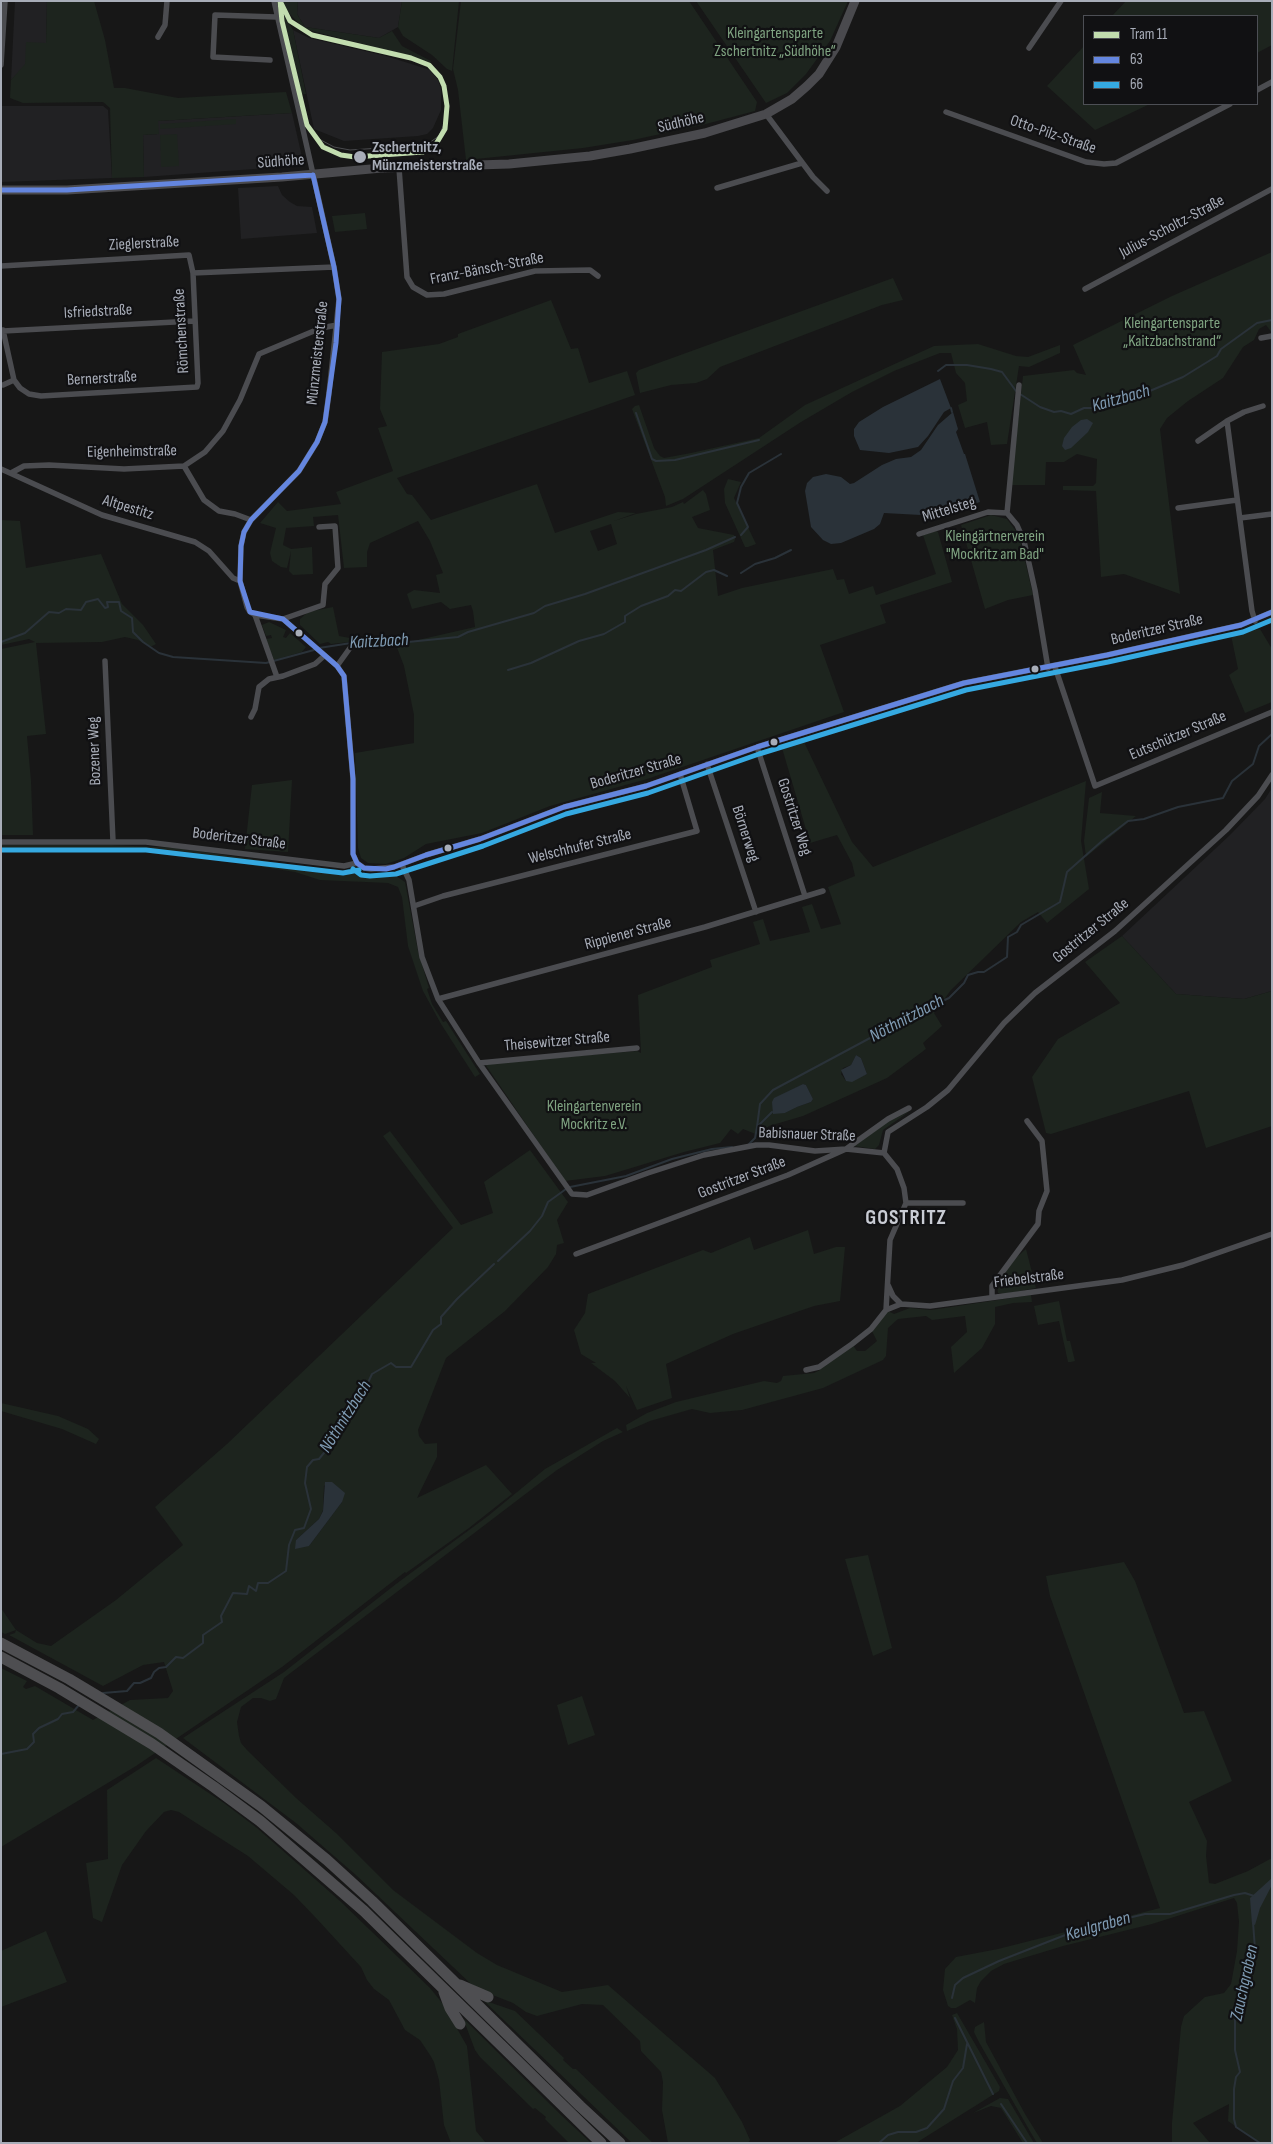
<!DOCTYPE html>
<html>
<head>
<meta charset="utf-8">
<style>
	body { margin:0 }
	#map { position:relative; width:1273px; height:2144px; overflow:hidden; background:#171717; font-family:"Sofia Sans Condensed",sans-serif }
	canvas { display:block }
	.frame { position:absolute; inset:0; border:2px solid #a8adb8; pointer-events:none }
	.legend { position:absolute; left:1083px; top:15px; width:175px; height:90px; box-sizing:border-box; background:#111113; border:1px solid #4d4f55; margin:0; padding:6px 9px; list-style:none; font-size:15px; color:#a8adb8 }
	.legend li { display:flex; align-items:center; gap:10px; height:25px }
	.legend b { width:25px; border:1px solid #4d4f55 }
</style>
</head>
<body>
<div id="map">
<canvas width="1273" height="2144"></canvas>
<div class="frame"></div>
<ul class="legend">
<li><b style="height:6px;background:#c2ddaf"></b>Tram 11</li>
<li><b style="height:6px;background:#6486df"></b>63</li>
<li><b style="height:6px;background:#35a9e1"></b>66</li>
</ul>
</div>
<script>
const ctx = document.querySelector('canvas').getContext('2d');
ctx.lineJoin = 'round';
function fill(path, color) { ctx.fillStyle = color; ctx.fill(path, 'evenodd'); }
const poly = rows => new Path2D(rows.map(r => 'M' + r).join(''));
function stroke(path, color, width, dash) { ctx.strokeStyle = color; ctx.lineWidth = width; ctx.lineCap = dash ? 'butt' : 'round'; ctx.setLineDash(dash || []); ctx.stroke(path); }
function label(font, color, halo, rows, align = 'center') {
  ctx.font = font + ' "Sofia Sans Condensed",sans-serif'; ctx.lineWidth = 4.5; ctx.setLineDash([]); ctx.textBaseline = 'middle'; ctx.strokeStyle = halo; ctx.fillStyle = color; for (const [text, x, y, turn = 0] of rows) {
    ctx.save(); ctx.translate(x, y); ctx.rotate((+turn || 0) * Math.PI / 180); ctx.textAlign = isNaN(turn) ? turn : align; if (halo) ctx.strokeText(text, 0, 0); ctx.fillText(text, 0, 0); ctx.restore();
  }
}
fill(poly([
	[15,1,47,1,46,44,11,80],
	[298,1,402,1,398,27,379,38,305,27,297,14],
	[293,30,309,38,386,56,430,70,438,80,441,89,441,110,433,128,427,134,418,136,344,141,314,129],
	[1,106,103,106,108,110,112,178,1,182],
	[292,113,302,157,295,166,144,177,143,135,158,134,158,121],
	[278,186,282,195,290,202,297,206,312,207,317,233,241,239,238,188],
	[1272,788,1272,991,1244,999,1176,994,1122,936,1230,835,1265,799]
]), '#212123');
fill(poly([
	[47,1,94,1,105,40,114,88,125,88,178,98,286,92,292,113,158,121,159,134,143,135,144,177,112,178,110,108,103,102,23,103,10,98,11,80,25,64,26,42,46,43],
	[277,1,298,1,297,14,305,27,379,38,392,31,402,46,431,61,430,63,414,57,304,29,287,11,283,13,293,30,306,94,297,95],
	[402,1,459,1,452,71,447,69,432,55,403,36,398,27],
	[461,1,689,1,757,102,755,111,702,125,633,140,583,148,466,160,458,90,453,69],
	[696,1,848,1,830,41,806,74,787,93,766,103],
	[1126,1,1272,1,1272,45,1257,53,1257,16,1112,16],
	[1084,46,1084,104,1150,104,1095,130,1047,86],
	[236,119,236,124,160,129,160,124],
	[177,134,179,166,161,167,160,135],
	[365,213,367,229,335,232,332,216],
	[1272,252,1272,333,1266,325,1259,329,1254,340,1243,347,1223,378,1188,401,1167,418,1160,429,1180,594,1124,574,1101,577,1096,491,1063,490,1063,486,1093,486,1096,483,1097,459,1077,454,1064,462,1046,462,1045,485,1011,485,1023,376,1074,370,1077,373,1086,375,1073,345,1172,296],
	[893,278,903,300,882,305,720,367,707,379,696,383,671,385,640,393,636,373,639,370],
	[551,300,571,349,578,348,589,383,627,371,635,395,397,478,407,494,412,495,431,520,537,484,555,533,618,512,636,513,614,521,636,514,672,507,683,502,684,504,703,490,706,494,710,510,692,517,698,528,734,535,735,539,734,542,713,550,718,596,742,588,833,569,837,580,844,579,849,594,873,586,876,595,936,574,923,535,936,531,938,532,952,582,880,605,886,623,820,645,844,712,647,779,550,806,482,833,426,844,404,858,386,864,368,863,361,858,358,848,355,753,414,743,414,715,404,666,396,645,475,627,473,611,471,605,450,609,441,602,412,609,407,594,414,590,440,593,436,575,443,573,430,541,418,521,370,543,367,552,367,567,344,568,338,515,313,517,314,526,286,528,283,545,291,549,312,547,313,574,293,575,289,571,291,551,287,568,281,567,272,561,270,553,276,528,260,523,278,502,287,511,341,504,336,492,393,471,378,428,387,426,380,409,382,352,439,344,458,337,458,334],
	[611,524,617,544,598,551,590,531],
	[978,344,1016,356,1028,357,1060,345,1060,353,1029,367,1019,366,1007,444,991,445,987,422,965,428,958,405,967,401,965,383,956,373,951,353,940,353,894,371,852,392,801,422,683,499,666,506,665,497,632,409,635,406,639,405,654,448,660,456,664,458,691,453,759,438,805,405,934,346],
	[728,479,741,482,734,498,756,544,748,547,745,547,725,503,724,489],
	[991,515,1007,519,1019,535,1033,595,1008,600,985,609,961,525],
	[1,520,20,521,26,568,101,554,122,604,143,625,156,644,150,647,138,640,125,637,102,642,36,643,46,734,27,736,31,781,33,835,1,835,1,649,35,642,29,639,1,645],
	[333,607,339,636,350,638,350,642,331,644,328,642,320,644,300,625,300,619,308,612],
	[269,622,286,630,283,637,286,638,290,633,306,647,302,652,274,660,266,639,272,638,271,635,266,636,262,625],
	[1260,629,1272,649,1272,702,1245,713,1229,675,1238,669,1231,635],
	[804,742,852,842,873,867,1086,781,1081,841,1089,889,1047,923,1038,912,1021,922,951,990,934,1013,942,1026,923,1043,926,1049,887,1078,803,1116,769,1126,758,1135,743,1129,738,1134,731,1129,720,1143,684,1152,605,1176,565,1181,485,1064,637,1051,641,1053,638,995,712,967,710,960,760,944,753,922,763,919,770,941,810,932,802,907,812,904,821,929,841,924,828,887,855,876,852,863,837,835,810,843,782,748],
	[856,1055,861,1058,867,1074,846,1081,841,1074,843,1068,851,1065],
	[803,1084,806,1085,813,1099,811,1102,797,1107,785,1113,774,1099],
	[292,780,288,852,245,849,252,785],
	[1102,792,1100,813,1136,816,1086,857,1084,841,1089,798],
	[1,845,112,845,177,848,362,875,396,876,405,882,418,951,429,988,427,989,432,1004,443,1022,446,1021,480,1074,475,1077,441,1024,423,991,408,946,402,897,398,887,388,883,320,880,295,872,188,855,135,851,30,850,1,848],
	[1122,936,1176,994,1244,999,1272,991,1272,1126,1206,1148,1189,1091,1051,1134,1046,1133,1032,1077,1058,1039,1120,1003,1085,962],
	[910,1111,883,1130,879,1145,875,1149,854,1146,886,1123],
	[390,1131,461,1225,493,1213,484,1182,530,1150,568,1202,557,1220,564,1243,557,1245,556,1254,548,1267,505,1311,446,1358,418,1430,419,1436,425,1444,437,1443,437,1457,417,1498,486,1465,512,1494,469,1528,406,1573,405,1572,282,1667,136,1766,1,1847,1,1668,27,1681,23,1687,26,1689,35,1686,93,1720,130,1700,168,1698,173,1691,164,1662,143,1665,103,1686,9,1635,15,1633,16,1630,5,1634,1,1632,1,1608,16,1630,37,1643,51,1646,116,1600,183,1545,155,1507,227,1444,453,1228,383,1136],
	[324,1485,342,1502,309,1546,296,1540,319,1519,323,1510],
	[808,1230,814,1254,836,1247,845,1247,840,1301,814,1306,733,1334,666,1364,672,1398,637,1410,626,1386,630,1398,615,1381,591,1363,596,1363,581,1354,574,1330,585,1313,588,1294,703,1250,711,1253,750,1237,754,1250],
	[1026,1249,1036,1288,1004,1294,998,1293,997,1286,1012,1261],
	[1031,1295,1032,1302,1013,1303,995,1307,995,1324,982,1348,954,1373,951,1347,967,1332,965,1316,932,1320,926,1316,898,1319,888,1328,886,1356,883,1360,823,1388,742,1410,710,1413,692,1409,650,1421,627,1431,626,1425,647,1413,676,1402,764,1381,777,1383,781,1381,783,1376,814,1373,820,1370,819,1367,852,1344,857,1351,865,1351,877,1341,871,1329,886,1310,894,1314,910,1308,931,1310],
	[1059,1301,1067,1341,1070,1341,1075,1361,1071,1362,1068,1362,1059,1321,1038,1325,1034,1306],
	[1,1403,58,1416,88,1429,99,1439,96,1444,62,1429,1,1411],
	[617,1428,623,1432,603,1441,557,1470,284,1678,276,1699,270,1701,261,1698,253,1698,241,1707,237,1722,239,1736,241,1743,247,1750,296,1798,336,1833,393,1890,477,1953,497,1965,562,1992,608,1985,715,2078,742,2122,750,2140,748,2143,668,2143,662,2110,663,2082,661,2072,641,2051,640,2041,603,2005,582,2004,537,2016,526,2012,513,2003,490,1994,471,1984,357,1876,296,1823,183,1738,284,1672,396,1584,488,1516,545,1469],
	[868,1555,892,1648,873,1656,845,1559],
	[1124,1562,1135,1581,1184,1713,1204,1711,1232,1781,1189,1802,1207,1841,1206,1856,1209,1883,1215,1884,1248,1871,1272,1858,1272,2143,1259,2143,1228,2121,1229,2104,1193,2123,1210,2143,1172,2143,1172,2123,1181,2027,1184,2016,1205,1997,1224,1993,1231,1984,1237,1951,1239,1922,1237,1903,1234,1898,1152,1924,1063,1946,1004,1964,991,1971,981,1981,977,1988,975,2003,970,2000,956,2008,951,2008,948,2006,943,1990,945,1969,956,1957,998,1949,1160,1908,1050,1596,1046,1576],
	[582,1696,595,1735,568,1745,557,1705],
	[156,1758,224,1803,257,1828,340,1901,430,1988,443,2004,467,2046,476,2131,486,2143,451,2143,444,2125,439,2080,434,2062,430,2055,420,2040,405,2030,389,2000,374,1989,367,1980,361,1967,317,1919,294,1895,248,1856,179,1812,171,1810,164,1812,146,1831,122,1865,102,1922,93,1918,86,1863,108,1859,107,1790],
	[46,1931,67,1982,1,2007,1,1951],
	[483,2000,515,2011,564,2058,563,2060,573,2069,576,2069,653,2143,632,2143],
	[957,2013,1000,2087,999,2091,916,2143,834,2143,900,2106,947,2067,958,2050,957,2029,952,2015],
	[463,2018,561,2115,591,2143,569,2143,545,2119,546,2117,535,2108,533,2109,480,2057,475,2050],
	[984,2022,986,2042,1025,2114,1043,2143,1037,2143,1031,2133,980,2044,974,2032,975,2027],
	[1000,2098,1008,2099,1034,2143,1023,2143,1001,2108,991,2106,973,2113]
]), '#1d241e');
fill(poly([
	[940,379,951,408,944,412,928,436,918,447,889,453,860,450,854,436,854,429,859,422,883,407],
	[953,412,958,429,956,432,964,454,965,454,980,502,929,518,921,515,884,513,880,524,874,529,841,543,831,544,823,540,811,527,805,491,807,483,813,477,826,474,841,477,850,484,854,483,882,465,896,459,911,457,921,450,938,425],
	[1087,419,1093,423,1088,432,1071,448,1065,450,1062,446,1064,438,1072,427,1081,420],
	[856,1055,861,1058,867,1074,852,1082,846,1081,841,1070,851,1065],
	[803,1084,806,1085,813,1099,811,1102,797,1107,785,1113,773,1114,772,1102,774,1098],
	[325,1482,332,1482,345,1493,342,1502,309,1546,295,1549,296,1540,319,1519,323,1511],
	[1272,1878,1272,1885,1260,1908,1255,1925,1252,1924,1250,1898]
]), '#2a3239');
stroke(poly([
	[938,371,946,365,967,365,991,369,1002,372,1016,391],
	[1020,394,1040,407,1054,412,1061,411,1071,414,1084,408,1102,408,1119,396,1126,401,1183,377,1217,356,1221,349,1257,323,1272,320],
	[951,408,952,412],
	[636,413,652,459,656,461,675,460,759,440],
	[741,535,748,527,737,503,741,487,749,473,781,454],
	[741,573,755,564,775,558,791,550],
	[1,642,25,633,49,612,59,613,66,609,81,610,86,602,98,599,105,608,108,607,107,602,119,602,121,611,132,618,133,632,143,642,159,653,173,657,266,663,314,650],
	[356,644,398,643,458,637,468,632,534,613,545,606,585,594,706,550,735,537],
	[319,648,351,643],
	[508,670,531,663,579,641,604,634,625,622,625,616,641,606,668,596,675,590,681,591,706,572,714,570,727,576],
	[757,1127,760,1104,773,1090,913,1015,949,998,964,983,968,975,978,972,984,972,1007,957,1008,937,1017,932,1021,925,1060,902,1067,872,1102,841,1128,821,1144,819,1178,807,1223,798,1232,781,1253,764,1259,746,1272,734],
	[749,1144,755,1138,757,1127,772,1112],
	[570,1187,626,1176,672,1159,712,1149,732,1147],
	[498,1261,530,1231,542,1216,548,1202,566,1189],
	[103,1693,127,1691,134,1683,140,1683,151,1678,154,1672,159,1668,166,1667,176,1657,183,1658,203,1643,203,1635,222,1622,221,1616,233,1593,247,1594,249,1586,256,1591,258,1583,268,1583,286,1571,289,1545,295,1530,304,1528,311,1509,305,1483,307,1467,313,1460,319,1459,336,1438,337,1427,342,1424,344,1418,350,1414,353,1405,359,1402,372,1374,391,1363,396,1367,411,1367,433,1330,441,1324,441,1317,457,1299,494,1264],
	[1,1754,27,1749,34,1742,33,1734,39,1728,58,1719,62,1714,73,1712,79,1705],
	[1253,1922,1255,1949,1244,2001,1235,2019,1235,2050,1240,2072,1236,2077,1234,2089,1234,2119,1236,2127,1260,2143],
	[952,1998,955,1985,963,1978,999,1961,1078,1930,1145,1914,1170,1914,1234,1895,1245,1893,1254,1896],
	[955,2018,993,2094],
	[1001,2104,1027,2143],
	[879,2143,888,2135,898,2132,916,2132,927,2128,944,2109,953,2081,963,2068,967,2044]
]), '#2a3239', 2);
stroke(poly([
	[274,1,334,267,339,299,329,393,325,422,317,442,299,471,251,520,244,532,241,546,240,581,247,607,250,612,255,615,277,677],
	[158,37,165,25,167,1],
	[1029,48,1061,1],
	[270,60,213,57,215,15,276,17],
	[1,65,5,1],
	[1257,90,1272,82],
	[946,112,1086,162,1104,164,1116,163,1230,104],
	[766,114,813,177,827,191],
	[399,168,407,277,413,287,427,295,444,294,535,271,590,270,598,276],
	[717,188,802,163],
	[1,266,189,255,193,273,198,383,197,387,41,396,29,394,20,388,14,380],
	[193,273,334,267],
	[1085,289,1272,189],
	[3,330,14,380],
	[3,331,194,321],
	[1261,338,1272,336],
	[3,385,14,380],
	[1019,385,1007,513,1017,525,1024,541,1035,590,1048,668],
	[1227,421,1252,611,1255,621],
	[1198,441,1227,421,1244,412,1263,406],
	[184,466,204,500,219,511,235,514,251,520],
	[1,469,102,515,195,542,209,551,233,578,240,581],
	[11,473,24,466,49,465,124,469,184,466,205,452,223,431,240,400,259,354,321,328,337,325],
	[1178,508,1237,500],
	[1240,518,1272,514],
	[919,534,988,512,1007,513],
	[255,615,283,619,337,666,344,676,353,779,353,854,357,863,364,868,371,869,394,867,426,855,480,839,564,807,646,786,757,747,964,683,1107,655,1241,625,1272,612],
	[283,619,323,605,325,584,338,568,335,526,319,527],
	[105,661,113,841],
	[337,666,355,641],
	[1055,667,1095,786,1272,712],
	[251,717,255,709,259,687,269,679,283,676,315,664,324,656],
	[757,747,805,896],
	[707,764,756,912],
	[1,842,146,842,344,866,357,863],
	[402,865,409,880,422,957,438,999,479,1063,572,1194,587,1195,648,1173,704,1155,756,1145,769,1145,815,1151,846,1149,884,1153],
	[414,906,443,896,697,831,680,774],
	[438,999,705,927,823,891],
	[479,1063,637,1048],
	[906,1203,963,1203],
	[576,1254,788,1175,846,1149,888,1119,909,1108],
	[888,1285,893,1296,901,1304],
	[992,1297,992,1286,1038,1224,1039,1211,1047,1191,1042,1141,1027,1121],
	[886,1310,890,1240,906,1203,904,1188,897,1169,884,1153,888,1132,927,1107,948,1090,1004,1023,1035,993,1115,931,1226,830,1258,796,1272,775],
	[806,1370,819,1367,852,1344,871,1329,886,1310,901,1304,930,1306,1122,1280,1183,1265,1272,1234]
]), '#4b4c50', 5.5);
stroke(poly([
	[1,190,67,190,282,177,382,168,509,164,590,156,630,149,705,133,766,114,792,99,807,86,819,74,836,47,855,1]
]), '#4a4a4e', 9);
stroke(poly([
	[1,1643,69,1679,159,1733,261,1806,327,1860,372,1901,580,2106,620,2143],
	[1,1657,59,1688,152,1744,214,1787,260,1821,364,1911,601,2143],
	[460,1985,488,1997],
	[444,1992,450,2008,460,2024]
]), '#4e4e51', 11);
stroke(poly([
	[304,114,309,125,319,139,334,147,350,150,426,145,439,136,447,117]
]), '#4b4c4f', 1);
stroke(poly([
	[313,175,334,267,339,299,336,343,325,422,317,442,299,471,251,520,244,532,241,546,240,581,250,612,283,619,337,666,344,676,353,779,353,854,357,863,364,868,386,869,394,867,426,855,480,839,564,807,646,786,757,747,964,683,1107,655,1241,625,1272,612],
	[1,190,67,190,313,175]
]), '#6486df', 5);
stroke(poly([
	[1,850,146,850,343,873,359,870],
	[353,869,361,875,370,876,396,874,483,846,566,814,648,793,759,754,966,690,1108,662,1243,632,1272,620]
]), '#35a9e1', 5);
stroke(poly([
	[280,1,282,21,307,125,323,147,341,155,355,157,423,152,436,144,445,129,447,106,444,86,440,77,429,65,411,58,312,35,290,21,280,1]
]), '#c2ddaf', 5);
for (const [x, y, r, color] of [
	[360,157,7,"#a8adb8"],
	[299,633,4.5,"#a8adb8"],
	[1035,669,4.5,"#a8adb8"],
	[774,742,4.5,"#a8adb8"],
	[448,848,4.5,"#a8adb8"]
]) { const dot = new Path2D(); dot.arc(x, y, r, 0, 2 * Math.PI); ctx.fillStyle = color; ctx.fill(dot); stroke(dot, '#111113', 2); }
label('16px', '#7fa381', '#111113', [
	["Kleingartensparte",775,34],
	["Zschertnitz „Südhöhe“",775,52],
	["Kleingartensparte",1172,324],
	["„Kaitzbachstrand“",1172,342],
	["Kleingärtnerverein",995,537],
	["\"Mockritz am Bad\"",995,555],
	["Kleingartenverein",594,1107],
	["Mockritz e.V.",594,1125]
]);
label('16px', '#a8adb8', '#111113', [
	["Südhöhe",681,123,-13],
	["Otto-Pilz-Straße",1053,135,19],
	["Südhöhe",281,162,-4],
	["Julius-Scholtz-Straße",1172,227,-28],
	["Zieglerstraße",144,244,-3],
	["Franz-Bänsch-Straße",487,269,-11],
	["Isfriedstraße",98,312,-3],
	["Römchenstraße",182,331,-93],
	["Münzmeisterstraße",318,353,-84],
	["Bernerstraße",102,379,-3],
	["Eigenheimstraße",132,452,-1],
	["Altpestitz",128,508,17],
	["Mittelsteg",949,510,-17],
	["Boderitzer Straße",1157,630,-13],
	["Eutschützer Straße",1178,736,-23],
	["Bozener Weg",95,751,-92],
	["Boderitzer Straße",636,772,-16],
	["Gostritzer Weg",794,817,72],
	["Börnerweg",745,834,72],
	["Boderitzer Straße",239,839,7],
	["Welschhufer Straße",580,847,-14],
	["Gostritzer Straße",1091,931,-39],
	["Rippiener Straße",628,934,-15],
	["Theisewitzer Straße",557,1042,-5],
	["Babisnauer Straße",807,1135,2],
	["Gostritzer Straße",742,1178,-21],
	["Friebelstraße",1029,1279,-7]
]);
label('bold 16px', '#a8adb8', '#111113', [
	["Zschertnitz,",372,148],
	["Münzmeisterstraße",372,166]
], 'left');
label('italic 18px', '#7f9bb3', '#111113', [
	["Kaitzbach",1121,399,-16],
	["Kaitzbach",379,642,-3],
	["Nöthnitzbach",907,1019,-28],
	["Nöthnitzbach",346,1417,-58],
	["Keulgraben",1098,1927,-16],
	["Zauchgraben",1245,1983,-78]
]);
ctx.letterSpacing = '1px';
label('bold 21px', '#c9ccd4', '#111113', [
	["GOSTRITZ",906,1219]
]);
ctx.letterSpacing = '0px';
</script>
</body>
</html>
